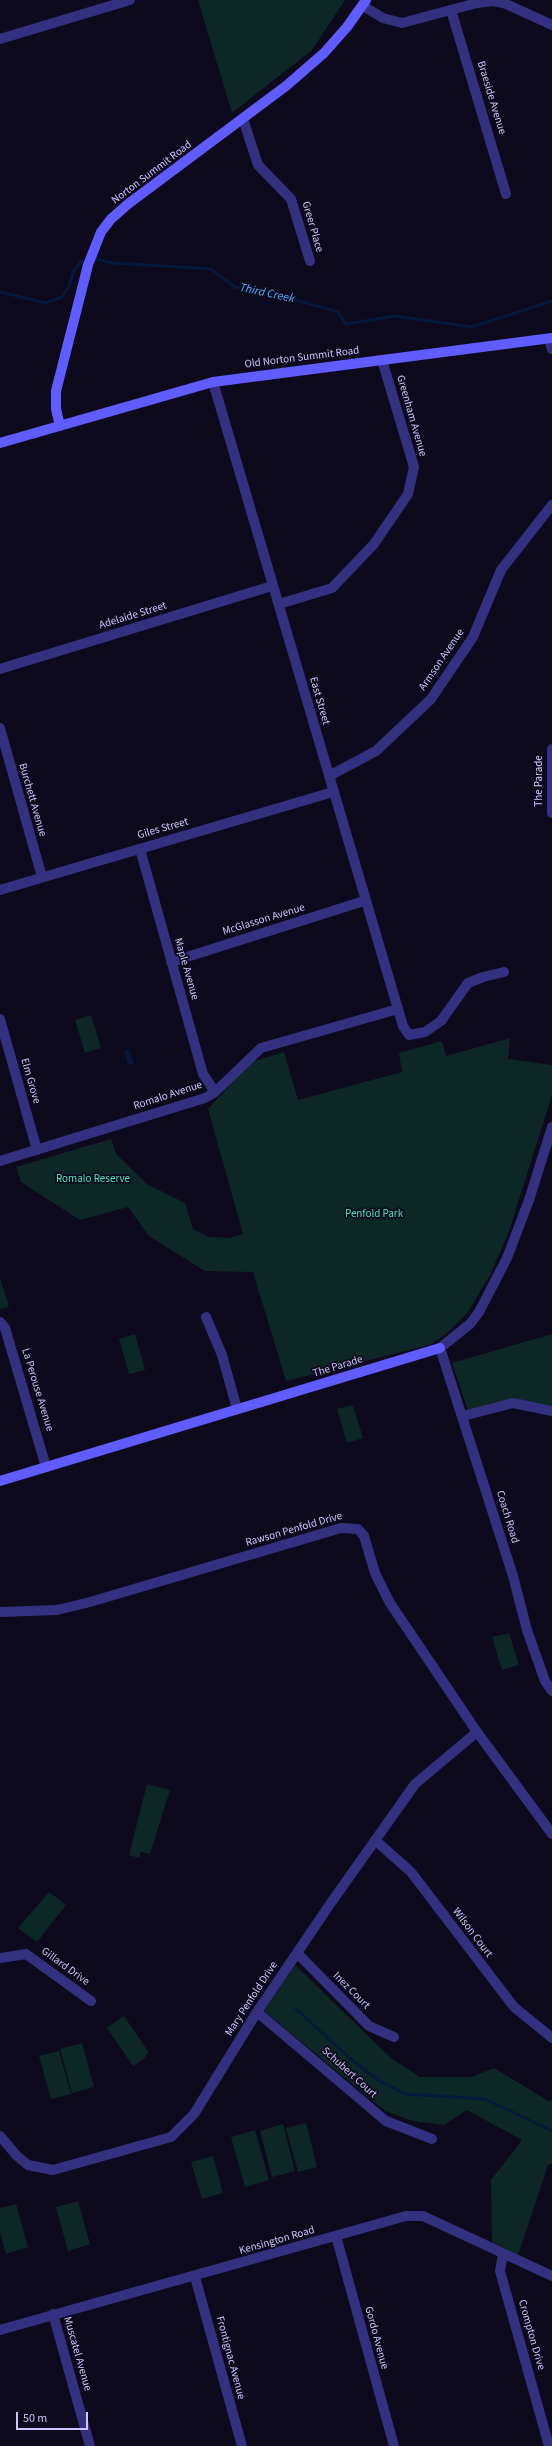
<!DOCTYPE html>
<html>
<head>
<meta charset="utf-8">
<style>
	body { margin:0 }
	#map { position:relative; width:552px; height:2446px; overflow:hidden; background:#0d0a1d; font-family:"Source Sans 3",sans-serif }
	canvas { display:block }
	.scale { position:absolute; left:16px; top:2412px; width:72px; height:18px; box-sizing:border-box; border:2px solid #cbc6ff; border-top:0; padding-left:5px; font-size:12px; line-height:14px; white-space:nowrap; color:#cbc6ff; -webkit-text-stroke:3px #0d0a1d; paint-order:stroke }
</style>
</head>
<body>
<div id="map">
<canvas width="552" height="2446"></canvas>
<div class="scale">50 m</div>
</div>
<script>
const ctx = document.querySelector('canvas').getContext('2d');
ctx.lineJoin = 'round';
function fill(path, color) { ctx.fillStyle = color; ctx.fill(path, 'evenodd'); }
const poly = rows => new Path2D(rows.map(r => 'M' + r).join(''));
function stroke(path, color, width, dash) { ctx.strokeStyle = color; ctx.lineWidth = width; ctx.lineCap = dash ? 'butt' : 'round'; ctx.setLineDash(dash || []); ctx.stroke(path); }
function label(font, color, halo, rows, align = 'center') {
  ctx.font = font + ' "Source Sans 3",sans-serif'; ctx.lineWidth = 3.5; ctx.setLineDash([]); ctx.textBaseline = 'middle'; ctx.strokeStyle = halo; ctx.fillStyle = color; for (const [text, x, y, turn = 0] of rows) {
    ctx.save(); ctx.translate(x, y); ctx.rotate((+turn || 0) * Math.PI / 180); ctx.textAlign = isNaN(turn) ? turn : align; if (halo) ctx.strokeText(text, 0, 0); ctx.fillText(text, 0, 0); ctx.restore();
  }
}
fill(poly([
	[198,0,345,0,312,50,232,113],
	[91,1015,101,1048,85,1053,75,1020],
	[510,1038,508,1059,552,1065,552,1095,508,1234,490,1275,468,1312,445,1335,429,1345,286,1381,253,1272,205,1271,149,1236,128,1207,80,1220,21,1182,16,1167,111,1139,116,1154,147,1184,185,1203,193,1229,208,1237,230,1238,243,1234,208,1109,251,1062,284,1052,298,1100,402,1072,399,1053,442,1041,446,1056],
	[0,1278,9,1307,0,1309],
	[135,1334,145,1370,129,1374,119,1339],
	[552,1334,552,1407,511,1399,468,1410,452,1363],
	[353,1405,363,1438,347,1443,337,1409],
	[509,1633,519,1665,502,1670,492,1637],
	[147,1784,170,1790,150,1854,141,1852,139,1858,129,1855],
	[49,1892,66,1905,37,1942,18,1928],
	[295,1965,392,2059,420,2077,472,2077,494,2068,550,2102,552,2099,552,2163,548,2165,518,2255,492,2242,491,2180,522,2140,467,2110,444,2125,413,2121,385,2111,264,2011],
	[124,2016,148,2051,145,2058,133,2066,107,2028],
	[82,2043,94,2087,72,2093,60,2049],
	[59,2051,71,2094,51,2099,39,2056],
	[306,2123,317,2167,298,2172,286,2128],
	[283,2124,295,2171,272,2177,260,2131],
	[255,2130,269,2180,245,2187,231,2137],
	[213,2156,223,2193,202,2199,191,2162],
	[78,2201,90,2244,68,2251,56,2207],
	[16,2204,28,2247,6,2254,0,2232,0,2208]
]), '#0d2726');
fill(poly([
	[129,1049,134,1064,130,1065,128,1064,124,1051]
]), '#05193a');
stroke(poly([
	[0,292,46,303,62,297,69,287,73,272,81,261,96,259,113,263,211,269,235,287,264,291,338,312,346,324,395,316,472,327,552,301],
	[296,2009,353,2061,380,2081,405,2094,485,2099,552,2131]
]), '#05193a', 3);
stroke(poly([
	[363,6,383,18,402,23,477,3,493,1,506,4,552,25],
	[451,10,506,194],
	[0,39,130,0],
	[243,119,258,165,291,199,310,261],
	[213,382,403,1026,409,1035,425,1032,441,1021,468,983,483,977,504,972],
	[279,604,332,588,374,544,408,494,414,467,382,360],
	[0,669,272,586],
	[0,728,42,877],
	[329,776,376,751,431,699,473,637,501,570,552,505],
	[140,849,203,1074,215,1092],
	[0,890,333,792],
	[171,962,364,901],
	[0,1019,37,1150],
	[0,1161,205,1098,215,1092,261,1048,398,1009],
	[206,1317,222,1355,237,1409],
	[0,1322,5,1328,46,1467],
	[463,1416,513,1403,552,1411],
	[0,1612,57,1610,90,1602,341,1528,358,1529,364,1536,375,1573,390,1603,477,1732,552,1834],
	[375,1840,411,1872,514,2007,552,2038],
	[297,1953,369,2026,394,2037],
	[0,1958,26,1954,91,2001],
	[257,2012,386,2121,432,2139],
	[0,2136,17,2156,28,2165,53,2170,171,2137,194,2114,257,2012,328,1907,415,1784,477,1732],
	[336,2236,394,2446],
	[503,2254,500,2271,549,2446],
	[195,2277,242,2446],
	[53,2314,90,2446],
	[0,2330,406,2216,423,2216,552,2276]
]), '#33317f', 10);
stroke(poly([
	[549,339,552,349],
	[552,749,552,813],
	[552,1127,529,1200,507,1258,479,1312,470,1324,440,1348,513,1576,527,1630,545,1681,552,1691]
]), '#33317f', 10);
stroke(poly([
	[60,426,56,409,56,391,88,265,101,232,111,219,128,204,286,86,324,53,347,27,366,0],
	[0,443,213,382,552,338],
	[0,1481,440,1348]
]), '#5f5dff', 10);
label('11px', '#cbc6ff', '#0d0a1d', [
	["Braeside Avenue",491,98,73],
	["Norton Summit Road",152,173,-37],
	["Greer Place",312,227,74],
	["Old Norton Summit Road",302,358,-7],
	["Greenham Avenue",411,416,74],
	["Adelaide Street",133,616,-17],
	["Armson Avenue",442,660,-56],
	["East Street",319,701,74],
	["The Parade",540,781,-90],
	["Burchett Avenue",32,800,74],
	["Giles Street",163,829,-16],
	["McGlasson Avenue",264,920,-17],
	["Maple Avenue",186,969,74],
	["Elm Grove",30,1081,74],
	["Romalo Avenue",168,1096,-18],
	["The Parade",338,1367,-17],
	["La Perouse Avenue",37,1390,73],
	["Coach Road",507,1517,73],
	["Rawson Penfold Drive",294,1530,-16],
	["Wilson Court",472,1933,53],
	["Gillard Drive",65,1967,36],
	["Inez Court",351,1991,45],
	["Mary Penfold Drive",252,1999,-57],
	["Schubert Court",349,2073,42],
	["Kensington Road",277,2241,-16],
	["Crompton Drive",531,2335,74],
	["Gordo Avenue",376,2338,75],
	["Muscatel Avenue",77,2354,74],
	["Frontignac Avenue",230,2358,75]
]);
label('11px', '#4ae6bd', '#0d0a1d', [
	["Romalo Reserve",93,1180],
	["Penfold Park",374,1215]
]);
label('italic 12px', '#54b1ff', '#0d0a1d', [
	["Third Creek",267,294,12]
]);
</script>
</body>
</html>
